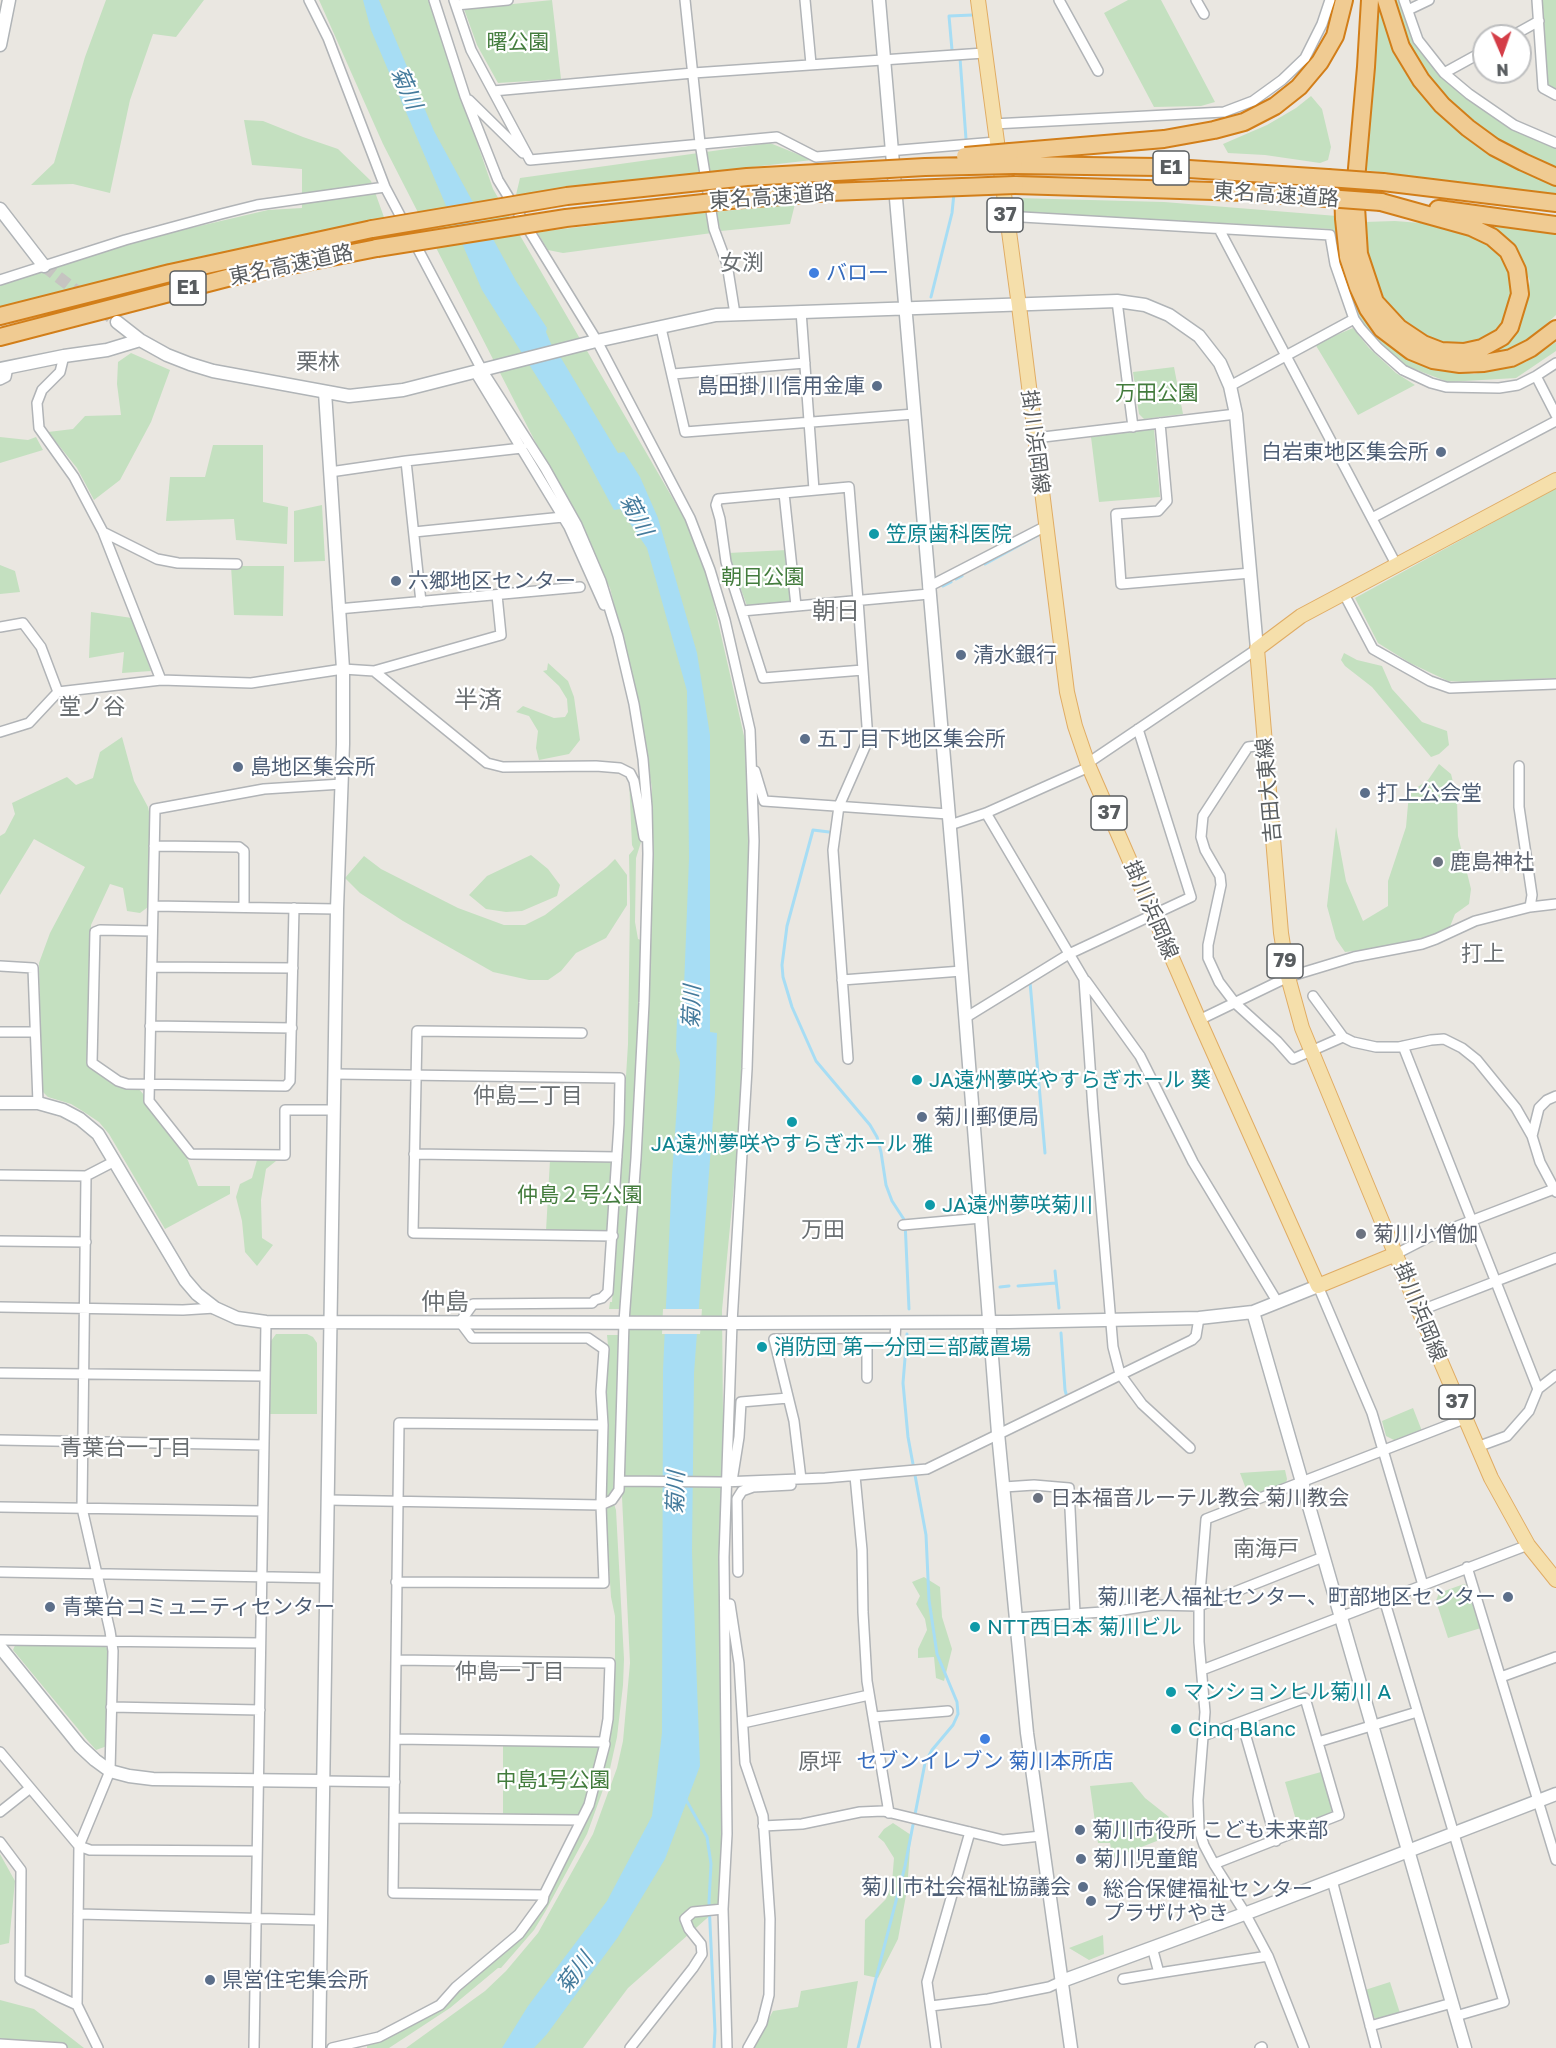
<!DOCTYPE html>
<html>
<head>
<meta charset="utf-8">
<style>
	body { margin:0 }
	#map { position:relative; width:1556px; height:2048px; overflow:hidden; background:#eae7e1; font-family:"Golos Text",sans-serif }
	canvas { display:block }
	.north { position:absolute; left:1472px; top:24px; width:60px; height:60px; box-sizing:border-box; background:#fff; border:2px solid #bdbebf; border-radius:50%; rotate:178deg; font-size:16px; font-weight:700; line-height:24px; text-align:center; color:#595d60 }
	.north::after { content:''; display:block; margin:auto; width:21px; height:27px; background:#d43d47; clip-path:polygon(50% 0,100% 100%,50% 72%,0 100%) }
</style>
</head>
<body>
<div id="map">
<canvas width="1556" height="2048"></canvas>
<div class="north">N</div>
</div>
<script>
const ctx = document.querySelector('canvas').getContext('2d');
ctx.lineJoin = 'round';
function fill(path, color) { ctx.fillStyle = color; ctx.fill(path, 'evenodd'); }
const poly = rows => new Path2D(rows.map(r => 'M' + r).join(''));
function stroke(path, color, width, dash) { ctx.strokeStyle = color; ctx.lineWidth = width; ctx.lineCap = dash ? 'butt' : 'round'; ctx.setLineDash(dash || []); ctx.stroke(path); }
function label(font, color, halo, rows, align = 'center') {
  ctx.font = font + ' "Golos Text","Noto Sans JP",sans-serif'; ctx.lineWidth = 4.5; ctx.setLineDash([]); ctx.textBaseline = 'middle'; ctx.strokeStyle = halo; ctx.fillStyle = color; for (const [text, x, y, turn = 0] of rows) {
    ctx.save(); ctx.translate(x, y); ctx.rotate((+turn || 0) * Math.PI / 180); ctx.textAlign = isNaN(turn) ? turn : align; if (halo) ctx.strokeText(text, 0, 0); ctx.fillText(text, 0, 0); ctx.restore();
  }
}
fill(poly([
	[106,0,204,0,176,37,153,34,130,100,110,193,73,184,31,185,54,163,85,57],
	[319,0,433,0,454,75,493,189,701,547,752,771,748,1039,722,1310,727,1834,723,1904,628,1988,583,2048,406,2048,485,1991,506,1971,538,1933,593,1834,617,1768,623,1741,630,1663,622,1497,624,1485,627,1334,647,973,652,788,632,677,610,588,383,144],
	[552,0,561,79,498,83,477,45,464,9],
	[1128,0,1161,0,1215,102,1201,106,1154,107,1104,13],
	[1378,0,1457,126,1556,179,1556,198,1365,170],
	[1393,0,1403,0,1429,60,1505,119,1556,142,1556,167,1505,147,1460,114,1424,70,1403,31],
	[1537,0,1556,0,1556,95,1543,88],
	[1311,96,1322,109,1331,147,1328,160,1320,163,1265,155,1228,153,1223,144,1267,125,1296,108],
	[244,120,263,121,303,137,338,149,371,181,385,220,0,309,0,282,118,245,268,210,302,208,302,169,252,165],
	[770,143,812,160,516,195,520,178],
	[1017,198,1164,202,1337,216,1339,248,1355,303,1378,335,1420,364,1474,374,1526,362,1556,342,1556,351,1516,378,1448,382,1404,365,1373,340,1351,306,1331,229,1018,212],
	[795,204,790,224,721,231,715,212],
	[708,212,712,233,563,253,548,250,537,232],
	[1461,216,1556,232,1556,315,1521,347,1468,358,1514,337,1523,314,1530,281,1515,249,1486,224],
	[1395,221,1421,223,1478,237,1502,257,1515,282,1503,324,1484,340,1450,348,1416,335,1378,295,1367,249,1364,222],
	[1353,328,1369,348,1396,373,1415,385,1358,415,1315,344],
	[131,353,170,370,151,422,120,480,94,500,77,468,48,432,73,429,85,416,121,415,117,384,118,362],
	[1174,367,1183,414,1144,419,1139,414,1133,372],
	[1154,429,1160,497,1099,502,1091,437],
	[0,437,28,440,36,437,43,450,0,463],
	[213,445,263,445,263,502,288,507,287,544,236,540,234,519,166,521,170,477,205,477],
	[1556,488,1556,678,1466,682,1448,681,1410,663,1378,643,1355,598],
	[322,505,325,561,294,562,294,511],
	[787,550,792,602,747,606,728,553],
	[0,565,15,571,20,592,0,594],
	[231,566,284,566,283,616,234,615],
	[91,612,132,618,151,671,122,673,124,652,89,658],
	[1344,653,1357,660,1382,666,1392,689,1422,722,1447,731,1449,745,1439,754,1431,757,1372,687,1345,666,1341,660],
	[548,663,568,681,574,697,580,740,569,754,539,760,536,748,538,731,529,716,516,712,523,706,554,718,565,717,568,712,567,699,559,686,543,671,547,670],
	[122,737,134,781,148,807,150,816,148,907,140,913,127,911,123,888,110,884,91,925,88,1067,122,1088,138,1088,144,1095,145,1104,187,1158,198,1186,230,1186,230,1194,165,1229,109,1134,99,1122,84,1112,71,1104,48,1097,41,1090,39,963,50,933,85,867,34,839,0,895,0,836,5,833,15,814,12,803,67,777,76,785,93,778,100,752],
	[1439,764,1451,774,1457,798,1458,836,1471,889,1469,904,1455,914,1447,934,1422,944,1345,952,1336,939,1327,906,1336,827,1346,881,1363,921,1388,906,1388,881,1406,827,1409,793,1428,780],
	[629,779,635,794,641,842,636,858,635,922,638,939,643,941,626,1260,621,1309,609,1309,610,1302,612,1302,628,1044,630,906,629,855,634,849,632,845],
	[531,855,548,869,560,885,557,896,522,911,506,912,486,909,469,895,487,876],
	[364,856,381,869,458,908,504,925,525,925,545,915,607,867,615,859,627,875,627,905,606,938,576,953,561,971,548,980,529,980,493,972,403,921,360,893,345,878],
	[257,1160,276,1161,266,1169,261,1200,262,1238,273,1245,257,1266,245,1252,242,1221,236,1197,240,1184,252,1178],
	[550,1160,613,1161,609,1229,604,1232,546,1231],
	[276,1334,307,1334,313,1337,317,1343,317,1414,270,1414,271,1341],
	[607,1335,620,1335,617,1478,613,1493,609,1498,605,1498,605,1390,608,1345],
	[1413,1408,1422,1431,1396,1441,1386,1436,1382,1421],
	[1285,1470,1287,1479,1286,1483,1249,1497,1240,1473],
	[614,1504,616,1510,624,1659,623,1685,617,1737,609,1773,587,1834,545,1912,534,1930,501,1968,498,1968,450,2008,389,2048,367,2048,367,2043,441,2006,521,1935,546,1899,566,1863,590,1807,612,1714,615,1661,615,1616,611,1597,608,1551,605,1547,604,1511],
	[924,1577,940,1587,942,1617,952,1649,944,1681,936,1678,934,1657,918,1658,918,1649,927,1630,925,1619,916,1604,920,1596,912,1582],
	[1464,1584,1468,1586,1481,1628,1448,1638,1436,1601,1439,1593],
	[16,1643,103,1644,109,1651,107,1746,96,1750,88,1741,13,1650],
	[503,1745,602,1747,582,1816,503,1814],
	[1321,1772,1332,1810,1330,1815,1298,1827,1285,1782],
	[1132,1782,1145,1798,1169,1817,1167,1821,1180,1832,1113,1858,1110,1843,1098,1843,1090,1786],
	[893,1823,911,1835,907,1890,898,1939,878,1978,864,1975,865,1920,886,1899,892,1883,894,1858,884,1842,878,1837,884,1829],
	[0,1854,15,1881,9,1943,0,1945],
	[1103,1935,1104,1954,1089,1960,1069,1948],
	[858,1981,847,2048,753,2048,773,2011,798,2007,801,1991],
	[1390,1982,1400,2013,1377,2019,1373,2017,1365,1990],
	[0,2000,34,2009,84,2048,0,2048]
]), '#c4e0c0');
fill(poly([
	[363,0,379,0,434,131,516,281,547,328,546,332,554,351,561,358,618,453,624,452,640,477,658,518,697,653,710,735,710,1032,717,1033,715,1093,694,1373,692,1552,700,1766,665,1859,618,1937,547,2034,534,2048,502,2048,528,2006,607,1901,652,1816,662,1733,663,1370,672,1175,680,1062,676,1051,677,1018,683,1013,689,858,687,691,647,548,620,509,614,510,573,434,482,290,371,30]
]), '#a7ddf4');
fill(poly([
	[663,1309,702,1309,700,1334,662,1334]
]), '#eae7e1');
stroke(poly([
	[952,50,949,16,973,15],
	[960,58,966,139],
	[931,297,952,213,954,193],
	[985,564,1040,534],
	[956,579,962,576],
	[943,586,951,582],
	[829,832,813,830,787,926,782,965,783,977,792,1007,816,1061,870,1125,877,1137,881,1152,886,1185,892,1201,905,1221,909,1309],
	[1030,982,1045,1153],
	[1055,1271,1059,1308],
	[1018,1286,1056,1283],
	[1000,1287,1009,1286],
	[1061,1333,1065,1390,1067,1397],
	[685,1798,707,1837,711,1864,709,1902,715,2031,714,2048],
	[858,2048,905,1866,925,1763,932,1750,953,1725,958,1714,957,1702,937,1654,929,1600,926,1535,908,1437,903,1383,907,1334]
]), '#a7ddf4', 3);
stroke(poly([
	[44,266,117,322]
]), '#c6c4c1', 12, [12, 6]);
const street = poly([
	[309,0,328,38,385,187,482,370,545,468,577,525,601,581,618,636,634,704,643,759,647,807,648,854,644,1003,636,1158,624,1322,619,1490,612,1500,601,1505,328,1500],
	[434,0,465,96,498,180,597,341,690,518,710,570,725,620,750,730,754,841,747,1069,732,1323,724,1557,727,1834,723,1909,727,2048],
	[454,0,471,50,530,160,777,137,816,157,996,142],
	[685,0,700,143,714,229,727,264,735,314],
	[805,0,811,64],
	[1059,0,1098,71],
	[1196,0,1204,14],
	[1404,0,1418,40,1444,73,1469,94,1514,125,1556,143],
	[1537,0,1543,88,1556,95],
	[456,5,508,0],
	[1408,10,1429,0],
	[1512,36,1539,21],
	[1444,73,1484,51],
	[493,91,693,73,984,53],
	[469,100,523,153],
	[993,124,1224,112,1253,101,1282,80,1305,58,1322,24,1330,0],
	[1005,216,1330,235,1335,264,1354,319,1361,329,1378,348,1403,370,1431,383,1446,387,1499,388,1518,385,1536,376,1556,363],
	[1219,229,1397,566],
	[0,280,125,240,221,214,257,205,385,187],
	[1117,301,1133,427],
	[801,311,814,490],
	[661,328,685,432,914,414],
	[64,356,60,372,42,390,37,403,39,428,74,477,103,532,161,680],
	[475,372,569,527,604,605],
	[673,374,805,363],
	[1536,376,1556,415],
	[0,380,6,377,8,367],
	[1230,386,1354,319],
	[1160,423,1167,501,1158,511,1116,514,1121,584,1251,573],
	[1035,438,1236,414],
	[406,461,421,602],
	[330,472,406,461,522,448],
	[784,493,796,606],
	[1372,518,1556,421],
	[103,532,157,559,178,563,237,564],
	[414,532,563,517],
	[928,587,1046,526],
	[1344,594,1373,649,1430,681,1450,688,1556,684],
	[338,609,580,587],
	[742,611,929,594],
	[0,627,23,623,41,647,58,692,161,680,251,683,343,669,374,671,501,635,497,595],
	[374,671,487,763,503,767,596,766,620,768,630,773,634,781,644,837],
	[0,732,29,723,58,692],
	[1265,745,1248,747,1203,816,1201,837,1205,850,1220,876,1221,885,1208,945,1208,958,1219,982,1235,1003,1277,1041,1293,1059,1343,1037],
	[1088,763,1257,649],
	[1519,766,1519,807,1532,895,1530,907],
	[755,771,764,801,948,814],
	[986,813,1084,979,1093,1109,1113,1347,1120,1374,1142,1404,1190,1448],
	[950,825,986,813,1089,767],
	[154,846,239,847,244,851,244,907],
	[153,906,337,909],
	[152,931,100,930,95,932,92,1063,118,1081,127,1084,286,1086,290,1081,294,908],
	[0,966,33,968,38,1103],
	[152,967,293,968],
	[842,980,962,971],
	[1086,981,1140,1056,1193,1162,1278,1303],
	[1313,996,1343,1037,1353,1042,1376,1047,1399,1047,1431,1040,1444,1039,1462,1048,1477,1060,1516,1108,1532,1136,1540,1162,1556,1192],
	[965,1018,1069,954,1191,897,1138,729],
	[1199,1020,1288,977,1354,957,1422,944,1436,939,1475,921,1530,907,1556,904],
	[150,1026,292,1028],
	[0,1032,35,1032],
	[582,1033,417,1031,413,1233,613,1236],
	[1403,1046,1538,1389],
	[848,1059,833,850,839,806,868,740,858,600,849,487,718,499,716,505,720,519,726,562,763,678,863,670],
	[335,1074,620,1078,619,1124,608,1292,602,1298,595,1300,592,1303,473,1304,460,1322,472,1338,588,1338,604,1349,601,1392,603,1425,601,1505,604,1583,396,1582],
	[334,1110,285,1110,285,1155,191,1154,149,1101,155,809,264,789,342,784],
	[1532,1136,1539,1108,1547,1100,1556,1096],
	[414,1154,617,1157],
	[0,1175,86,1176,115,1161],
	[86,1176,82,1508,110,1631,113,1651,110,1771,79,1846,77,2005,98,2048],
	[903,1225,981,1218],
	[0,1241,86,1242],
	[1396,1254,1429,1237,1554,1189],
	[1318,1286,1372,1413,1423,1585],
	[0,1307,183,1310,215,1308],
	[1419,1311,1556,1258],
	[867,1339,867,1378],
	[0,1373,265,1376],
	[0,1440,264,1445],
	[1477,1447,1507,1436,1529,1411,1538,1389,1556,1375],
	[855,1476,862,1550,863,1612,867,1681,889,1813],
	[801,1479,794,1421,774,1339,895,1338,896,1322],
	[620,1481,722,1482,825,1478,927,1469,1192,1340,1196,1336,1199,1318],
	[732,1481,739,1437,741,1402,788,1398],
	[1004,1487,1034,1485,1069,1488,1075,1613],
	[0,1507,263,1511],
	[1467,1567,1556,1860],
	[0,1572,327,1578],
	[738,1572,737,1499,742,1491,753,1487,791,1485],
	[1384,1599,1504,2002,1456,2016],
	[730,1604,739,1663,745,1763,763,1816,770,1919,769,1995,762,2023,748,2048],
	[1016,1618,1117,1611,1154,1605,1199,1606,1323,1557],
	[0,1640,260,1643],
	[397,1660,610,1663,608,1719,604,1742,605,1744,589,1805,544,1895,393,1893,399,1423,603,1425],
	[1202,1670,1528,1545],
	[1501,1677,1556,1657],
	[111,1707,260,1710],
	[873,1717,948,1711],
	[743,1723,869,1695],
	[1242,1723,1276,1841],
	[1203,1736,1305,1698,1339,1815,1214,1864],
	[395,1739,604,1742],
	[1318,1742,1417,1712],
	[0,1752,79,1846,90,1850,257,1851],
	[322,1781,395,1782],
	[0,1812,29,1789],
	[394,1818,580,1820],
	[763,1826,802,1824,860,1812,883,1811,1003,1840,1041,1836],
	[0,1842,21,1870,20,1979,77,2005],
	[1332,1880,1376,2048],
	[78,1914,321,1920],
	[1152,1947,1159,1973,1268,1956],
	[1123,1979,1159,1973],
	[931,2006,988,1999,1049,1987,1062,1981],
	[1370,2026,1452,2003],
	[0,2044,62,2048],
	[254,2048,266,1322],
	[332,2048,379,2037,440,2005,456,1987,519,1934,543,1901,544,1895],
	[630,2048,693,1968,702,1954,701,1944,689,1929,685,1919,693,1912,723,1909],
	[936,2048,927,1982,970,1832],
	[1260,2048,1262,2047],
	[1304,2048,1268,1956,1245,1913,1214,1864,1204,1845,1199,1830,1198,1800,1205,1712,1199,1642,1199,1606,1206,1519,1464,1419]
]);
const secondary = poly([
	[879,0,955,887,998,1433,1027,1733,1071,2048],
	[0,45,9,0],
	[0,209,44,266],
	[117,322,140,340,167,355,190,364,213,371,349,396,403,390,592,342,716,315,1117,301,1145,305,1169,315,1199,336,1220,363,1230,386,1236,414,1257,649],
	[0,369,64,356,107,350,140,340],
	[0,1103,38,1103,63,1110,80,1119,98,1134,185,1280,197,1294,215,1308,237,1318,266,1322,740,1323,1009,1322,1199,1318,1253,1312,1318,1286],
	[1253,1312,1465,2048],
	[0,1647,80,1746,95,1760,110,1771,129,1776,153,1779,322,1781],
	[1062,1981,1255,1910,1556,1794],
	[319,2048,337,909,343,744,343,669,325,392]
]);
const primary = poly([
	[978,0,1019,306,1067,692,1075,726,1089,767,1199,1020,1318,1286,1396,1254],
	[1556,480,1301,616,1257,649,1281,933,1288,977,1302,1028,1419,1311,1491,1478,1528,1545,1556,1580]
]);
const highway = poly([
	[1370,0,1366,67,1355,191,1359,254,1375,302,1399,328,1423,344,1441,351,1464,352,1482,348,1502,337,1510,327,1520,294,1517,270,1508,251,1492,237,1471,227,1381,202],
	[1386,0,1401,47,1421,80,1442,105,1468,128,1494,147,1523,162,1556,177],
	[1010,152,1164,139,1214,130,1244,122,1275,106,1299,87,1320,62,1335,36,1344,0],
	[1014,165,1158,167,1328,178],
	[1383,182,1556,203],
	[1015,185,1246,192,1327,198],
	[1343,186,1344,219,1348,257,1358,287,1368,309,1382,329,1411,351,1433,360,1460,364,1484,363,1511,358,1531,348,1556,329],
	[1438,209,1556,225],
	[0,316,170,273,372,229],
	[0,337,231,277,377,248]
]);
stroke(street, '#b1b4b7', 12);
stroke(secondary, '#b0b4b7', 15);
stroke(primary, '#e0ac64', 16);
stroke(highway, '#d27e19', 20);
stroke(street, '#fff', 9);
stroke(secondary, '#fff', 12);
stroke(primary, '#f5dfab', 14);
stroke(highway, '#f0cb92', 16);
const highwayBridge = poly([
	[965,156,1010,152],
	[1328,178,1383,182],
	[1327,198,1381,202],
	[372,229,567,196,747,177,925,167,1014,165],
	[377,248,566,218,731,200,830,192,1015,185]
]);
stroke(highwayBridge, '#d27e19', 20, []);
stroke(highwayBridge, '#f0cb92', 16);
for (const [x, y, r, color] of [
	[814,273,6,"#3f7fe0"],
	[877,386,6,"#5c6f8a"],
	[1441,452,6,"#5c6f8a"],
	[874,534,6,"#0f9aa8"],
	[396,581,6,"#5c6f8a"],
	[961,655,6,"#5c6f8a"],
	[805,739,6,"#5c6f8a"],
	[238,767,6,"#5c6f8a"],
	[1365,793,6,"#5c6f8a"],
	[1438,862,6,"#6b7280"],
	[917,1080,6,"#0f9aa8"],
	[922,1117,6,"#5c6f8a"],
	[792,1122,6,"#0f9aa8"],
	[930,1205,6,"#0f9aa8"],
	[1361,1234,6,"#6b7280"],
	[762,1347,6,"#0f9aa8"],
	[1038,1498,6,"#6b7280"],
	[1508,1597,6,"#5c6f8a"],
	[50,1607,6,"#5c6f8a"],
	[975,1627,6,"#0f9aa8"],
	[1171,1692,6,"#0f9aa8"],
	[1176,1729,6,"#0f9aa8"],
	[985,1739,6,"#3f7fe0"],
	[1080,1830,6,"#5c6f8a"],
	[1081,1859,6,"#5c6f8a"],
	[1083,1887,6,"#5c6f8a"],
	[1091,1901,6,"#5c6f8a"],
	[210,1980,6,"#5c6f8a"]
]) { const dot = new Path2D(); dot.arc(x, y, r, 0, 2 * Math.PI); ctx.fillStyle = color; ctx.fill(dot); stroke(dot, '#fff', 2); }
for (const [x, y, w] of [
	[1171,168,36],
	[1005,215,36],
	[188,288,36],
	[1109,813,36],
	[1285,961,36],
	[1457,1402,36]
]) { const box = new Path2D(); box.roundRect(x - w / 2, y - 17, w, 34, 4.5); ctx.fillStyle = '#fff'; ctx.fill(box); stroke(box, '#595d60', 1.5); }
label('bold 20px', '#595d60', null, [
	["E1",1171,168],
	["37",1005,215],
	["E1",188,288],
	["37",1109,813],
	["79",1285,961],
	["37",1457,1402]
]);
label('21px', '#437c3d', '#fff', [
	["曙公園",518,42],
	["万田公園",1157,393],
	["朝日公園",763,577],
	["仲島２号公園",580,1195],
	["中島1号公園",553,1780]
]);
label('21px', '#595d60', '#fff', [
	["東名高速道路",1276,195,4],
	["東名高速道路",772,197,-4],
	["東名高速道路",291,265,-12],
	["掛川浜岡線",1035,442,83],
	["吉田大東線",1269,790,-95],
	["掛川浜岡線",1151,910,67],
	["掛川浜岡線",1420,1312,68]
]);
label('21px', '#366cbe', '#fff', [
	["バロー",826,273],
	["セブンイレブン 菊川本所店",985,1761,"center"]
], 'left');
label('21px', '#4e5e75', '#fff', [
	["島田掛川信用金庫",865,386,"right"],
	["白岩東地区集会所",1429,452,"right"],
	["六郷地区センター",408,581],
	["清水銀行",973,655],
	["五丁目下地区集会所",817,739],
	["島地区集会所",250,767],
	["打上公会堂",1377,793],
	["菊川郵便局",934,1117],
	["菊川老人福祉センター、町部地区センター",1496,1597,"right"],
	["青葉台コミュニティセンター",62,1607],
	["菊川市役所 こども未来部",1092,1830],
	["菊川児童館",1093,1859],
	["菊川市社会福祉協議会",1071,1887,"right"],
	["総合保健福祉センター",1103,1889],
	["プラザけやき",1103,1913],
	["県営住宅集会所",222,1980]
], 'left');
label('21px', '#0d838f', '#fff', [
	["笠原歯科医院",886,534],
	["JA遠州夢咲やすらぎホール 葵",929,1080],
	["JA遠州夢咲やすらぎホール 雅",792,1144,"center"],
	["JA遠州夢咲菊川",942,1205],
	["消防団 第一分団三部蔵置場",774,1347],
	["NTT西日本 菊川ビル",987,1627],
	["マンションヒル菊川 A",1183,1692],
	["Cinq Blanc",1188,1729]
], 'left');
label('21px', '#5b616d', '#fff', [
	["鹿島神社",1450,862],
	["菊川小僧伽",1373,1234],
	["日本福音ルーテル教会 菊川教会",1050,1498]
], 'left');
label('italic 22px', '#457b9c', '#fff', [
	["菊川",406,88,66],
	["菊川",636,515,62],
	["菊川",692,1007,-88],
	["菊川",676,1493,-88],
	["菊川",575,1973,-53]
]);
label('22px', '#6a6f72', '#fff', [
	["女渕",742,263],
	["栗林",318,362],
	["堂ノ谷",92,707],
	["打上",1483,954],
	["仲島二丁目",528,1096],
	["万田",823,1230],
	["青葉台一丁目",126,1448],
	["南海戸",1266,1549],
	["仲島一丁目",510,1672],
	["原坪",820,1762]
]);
label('24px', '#6a6f72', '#fff', [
	["朝日",836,611],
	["半済",478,700],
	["仲島",445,1302]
]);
</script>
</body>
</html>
